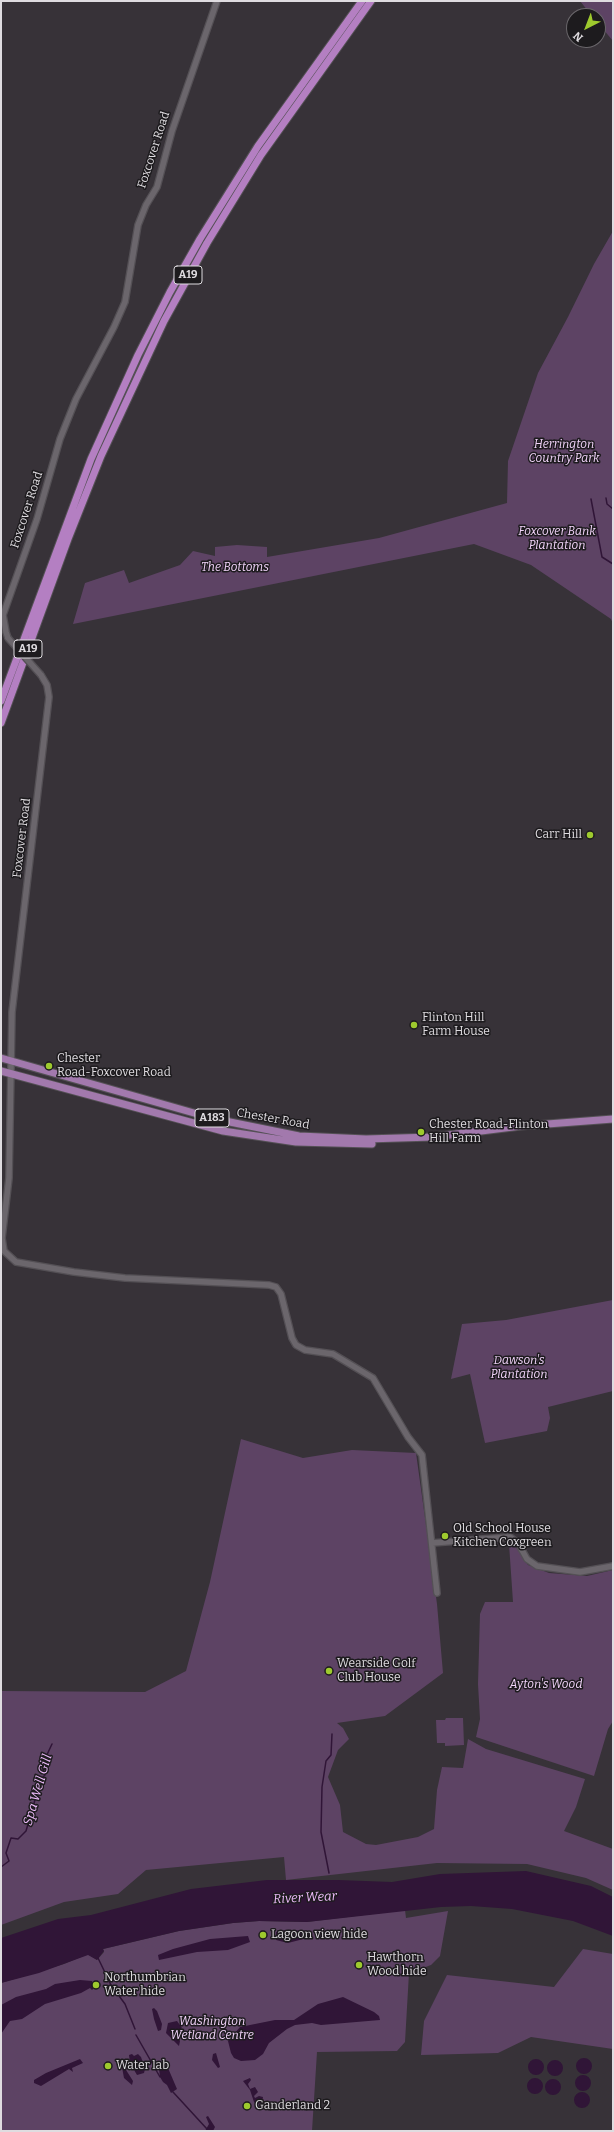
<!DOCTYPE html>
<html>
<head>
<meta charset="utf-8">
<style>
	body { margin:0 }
	#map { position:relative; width:614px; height:2132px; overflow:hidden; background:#373238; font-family:Bitter,serif }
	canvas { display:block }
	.frame { position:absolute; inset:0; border:2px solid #dfdce0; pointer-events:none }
	.north { position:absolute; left:566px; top:8px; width:40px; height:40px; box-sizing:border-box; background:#1d1b1e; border:1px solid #6b686c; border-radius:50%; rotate:222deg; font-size:11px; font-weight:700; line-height:16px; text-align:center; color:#dfdce0 }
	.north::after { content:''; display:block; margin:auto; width:14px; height:18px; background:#9eca2e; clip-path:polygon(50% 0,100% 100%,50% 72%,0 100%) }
</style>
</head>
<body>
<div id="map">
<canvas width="614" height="2132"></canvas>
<div class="frame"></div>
<div class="north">N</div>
</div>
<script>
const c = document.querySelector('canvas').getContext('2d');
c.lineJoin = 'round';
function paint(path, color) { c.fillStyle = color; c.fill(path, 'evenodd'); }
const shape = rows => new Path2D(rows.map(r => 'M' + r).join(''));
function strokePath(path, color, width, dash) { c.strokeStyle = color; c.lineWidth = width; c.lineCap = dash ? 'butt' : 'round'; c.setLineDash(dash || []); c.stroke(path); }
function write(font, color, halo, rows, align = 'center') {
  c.font = font + ' Bitter,serif'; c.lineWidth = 3; c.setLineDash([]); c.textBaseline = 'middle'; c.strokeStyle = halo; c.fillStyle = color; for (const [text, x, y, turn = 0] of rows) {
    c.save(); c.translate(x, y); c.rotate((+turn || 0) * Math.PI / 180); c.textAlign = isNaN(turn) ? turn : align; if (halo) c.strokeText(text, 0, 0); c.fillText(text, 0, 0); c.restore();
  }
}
paint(shape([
	[580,1,613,1,613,41,598,23,598,16,592,16],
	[613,231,613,624,611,619,531,565,474,544,73,624,85,583,124,570,129,583,180,565,193,551,215,556,215,547,237,545,267,547,267,557,379,538,507,503,508,461,538,373,568,317,594,264],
	[613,1300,613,1391,548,1407,550,1418,547,1431,485,1443,470,1374,451,1379,462,1324,506,1320],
	[241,1439,303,1458,352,1450,416,1453,437,1604,443,1673,385,1716,337,1723,343,1728,349,1739,338,1750,328,1777,340,1805,343,1832,366,1844,376,1845,418,1837,434,1829,437,1790,442,1767,463,1768,468,1739,486,1749,585,1779,576,1807,564,1831,613,1849,613,1890,586,1878,527,1864,437,1863,286,1880,284,1857,146,1870,118,1894,64,1902,1,1925,1,1691,145,1692,186,1671,210,1582],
	[509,1544,518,1549,528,1565,549,1573,587,1576,613,1570,613,1721,608,1729,594,1776,476,1737,480,1719,478,1684,480,1614,485,1602,513,1602],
	[446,1718,463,1718,464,1745,445,1746,445,1743,437,1743,436,1720,445,1720],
	[405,1910,406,1918,448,1911,440,1956,431,1965,409,1973,405,2042,397,2051,317,2052,312,2131,1,2131,1,1983,64,1964,88,1954,97,1960,104,1952,103,1949,179,1931,233,1923,259,1921,307,1922],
	[583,1949,613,1954,613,2049,531,2037,498,2053,421,2055,424,2021,447,1975,554,1987]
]), '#5d4364');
paint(shape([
	[526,1871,591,1886,613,1897,613,1936,573,1921,512,1909,471,1906,441,1907,307,1922,259,1921,233,1923,179,1931,103,1949,104,1951,97,1960,88,1955,39,1973,1,1983,1,1938,58,1919,91,1915,191,1889,267,1880,338,1880,392,1882,440,1874],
	[286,1930,309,1931,311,1937,288,1943,276,1940,276,1932],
	[248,1936,250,1942,228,1950,197,1952,159,1960,158,1955,173,1949,210,1939],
	[80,1980,92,1981,94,1988,92,1990,90,1988,81,1993,45,2004,22,2019,10,2021,1,2034,1,2005,16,1997,46,1989,55,1984],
	[343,1997,374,2012,379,2016,380,2020,321,2025,312,2023,295,2025,287,2029,269,2043,263,2054,255,2060,241,2061,234,2058,231,2053,228,2041,240,2027,275,2020,294,2020,318,2004],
	[154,2008,157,2011,162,2024,161,2030,158,2031,154,2019,152,2009],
	[177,2021,182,2028,176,2034,180,2041,179,2046,166,2033,168,2023],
	[216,2053,220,2067,218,2068,212,2060,213,2054],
	[132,2054,134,2056,138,2054,141,2057,145,2069,144,2073,137,2075,130,2063,129,2055],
	'576 2066a8 8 0 1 1 16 0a8 8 0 1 1-16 0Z',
	[80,2059,83,2063,72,2068,73,2072,69,2069,41,2086,34,2083,34,2080,46,2073],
	'528 2067a8 8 0 1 1 16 0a8 8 0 1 1-16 0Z',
	'547 2068a8 8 0 1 1 16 0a8 8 0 1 1-16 0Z',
	[121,2062,133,2081,132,2085,124,2078],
	[165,2066,168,2068,177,2089,171,2093,167,2085,163,2082,160,2077,159,2069],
	'575 2083a8 8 0 1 1 16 0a8 8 0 1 1-16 0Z',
	[250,2078,251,2080,248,2084,250,2089,255,2087,258,2092,254,2096,255,2098,259,2096,263,2097,262,2103,257,2104,254,2102,250,2090,243,2081],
	'527 2086a8 8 0 1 1 16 0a8 8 0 1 1-16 0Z',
	'545 2087a8 8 0 1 1 16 0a8 8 0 1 1-16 0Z',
	'574 2100a8 8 0 1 1 16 0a8 8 0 1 1-16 0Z',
	[208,2116,215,2127,213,2131,205,2131,209,2124,206,2117]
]), '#301537');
strokePath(shape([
	[606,498,607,504,613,509],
	[591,499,602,557,613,564],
	[1,1867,9,1861,6,1853,11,1838,18,1839,26,1831,41,1779,45,1775,43,1769,46,1765,45,1759,52,1744],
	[329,1873,321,1832,322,1787,326,1761,331,1755,332,1734],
	[98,1958,111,1985,125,2004,135,2029],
	[136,2035,160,2077],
	[173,2092,207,2129]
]), '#301537', 1.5);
const tertiary = shape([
	[8,638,6,632,3,615,37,519,60,439,76,399,114,327,125,302,138,225,146,205,157,187,172,131,217,1],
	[41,675,47,685,49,697,12,1012,9,1178,2,1238,4,1251,16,1262,74,1272,125,1278,269,1285,276,1287,281,1294,292,1338,296,1345,305,1350,333,1354,373,1378,408,1437,422,1455,437,1593],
	[432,1543,510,1537,518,1543,527,1559,537,1566,580,1572,613,1566]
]);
const primary = shape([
	[1,1058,215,1119,299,1136,366,1139,433,1137,521,1126,613,1119],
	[1,1071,223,1131,296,1142,372,1144]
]);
const trunk = shape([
	[1,701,91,459,138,355,170,292,200,239,258,146,362,1],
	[1,723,68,539,101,456,164,321,207,243,261,155,371,1]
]);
strokePath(tertiary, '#545055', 8);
strokePath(primary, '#545055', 9);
strokePath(trunk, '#545055', 9);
strokePath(tertiary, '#6b666c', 5.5);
strokePath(primary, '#a279ad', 7);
strokePath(trunk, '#b47fc2', 7);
const tertiaryBridge = shape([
	[8,638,41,675]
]);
strokePath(tertiaryBridge, '#545055', 8, []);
strokePath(tertiaryBridge, '#6b666c', 5.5);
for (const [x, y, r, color] of [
	[590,835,4,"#9eca2e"],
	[414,1025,4,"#9eca2e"],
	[49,1066,4,"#9eca2e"],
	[421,1132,4,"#9eca2e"],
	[445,1536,4,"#9eca2e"],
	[329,1671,4,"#9eca2e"],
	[263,1935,4,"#9eca2e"],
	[359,1965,4,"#9eca2e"],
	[96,1985,4,"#9eca2e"],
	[108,2066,4,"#9eca2e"],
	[247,2106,4,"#9eca2e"]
]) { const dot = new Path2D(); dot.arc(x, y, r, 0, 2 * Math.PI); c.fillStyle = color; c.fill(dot); strokePath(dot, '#1d1b1e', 1.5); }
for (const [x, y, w] of [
	[188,275,28],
	[28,649,28],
	[212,1118,34]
]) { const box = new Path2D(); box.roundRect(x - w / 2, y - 9, w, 18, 3); c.fillStyle = '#1d1b1e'; c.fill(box); strokePath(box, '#dfdce0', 1); }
write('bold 11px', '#dfdce0', null, [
	["A19",188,275],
	["A19",28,649],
	["A183",212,1118]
]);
write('12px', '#dfdce0', '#1d1b1e', [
	["Foxcover Road",154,150,-72],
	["Foxcover Road",27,510,-72],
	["Foxcover Road",22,838,-83],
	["Chester Road",273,1119,10]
]);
write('italic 12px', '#f1d3f9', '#1d1b1e', [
	["Herrington",564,445],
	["Country Park",564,459],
	["Foxcover Bank",557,532],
	["Plantation",557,546],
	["The Bottoms",235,568],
	["Dawson's",519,1361],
	["Plantation",519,1375],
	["Ayton's Wood",546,1685],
	["Washington",212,2022],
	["Wetland Centre",212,2036]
]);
write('12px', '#dfdce0', '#1d1b1e', [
	["Carr Hill",582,835,"right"],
	["Flinton Hill",422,1018],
	["Farm House",422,1032],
	["Chester",57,1059],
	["Road-Foxcover Road",57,1073],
	["Chester Road-Flinton",429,1125],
	["Hill Farm",429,1139],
	["Old School House",453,1529],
	["Kitchen Coxgreen",453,1543],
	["Wearside Golf",337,1664],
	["Club House",337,1678],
	["Lagoon view hide",271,1935],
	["Hawthorn",367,1958],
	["Wood hide",367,1972],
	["Northumbrian",104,1978],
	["Water hide",104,1992],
	["Water lab",116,2066],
	["Ganderland 2",255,2106]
], 'left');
write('italic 13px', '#ecbaf9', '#1d1b1e', [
	["Spa Well Gill",38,1790,-74],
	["River Wear",305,1898,-3]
]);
</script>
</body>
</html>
